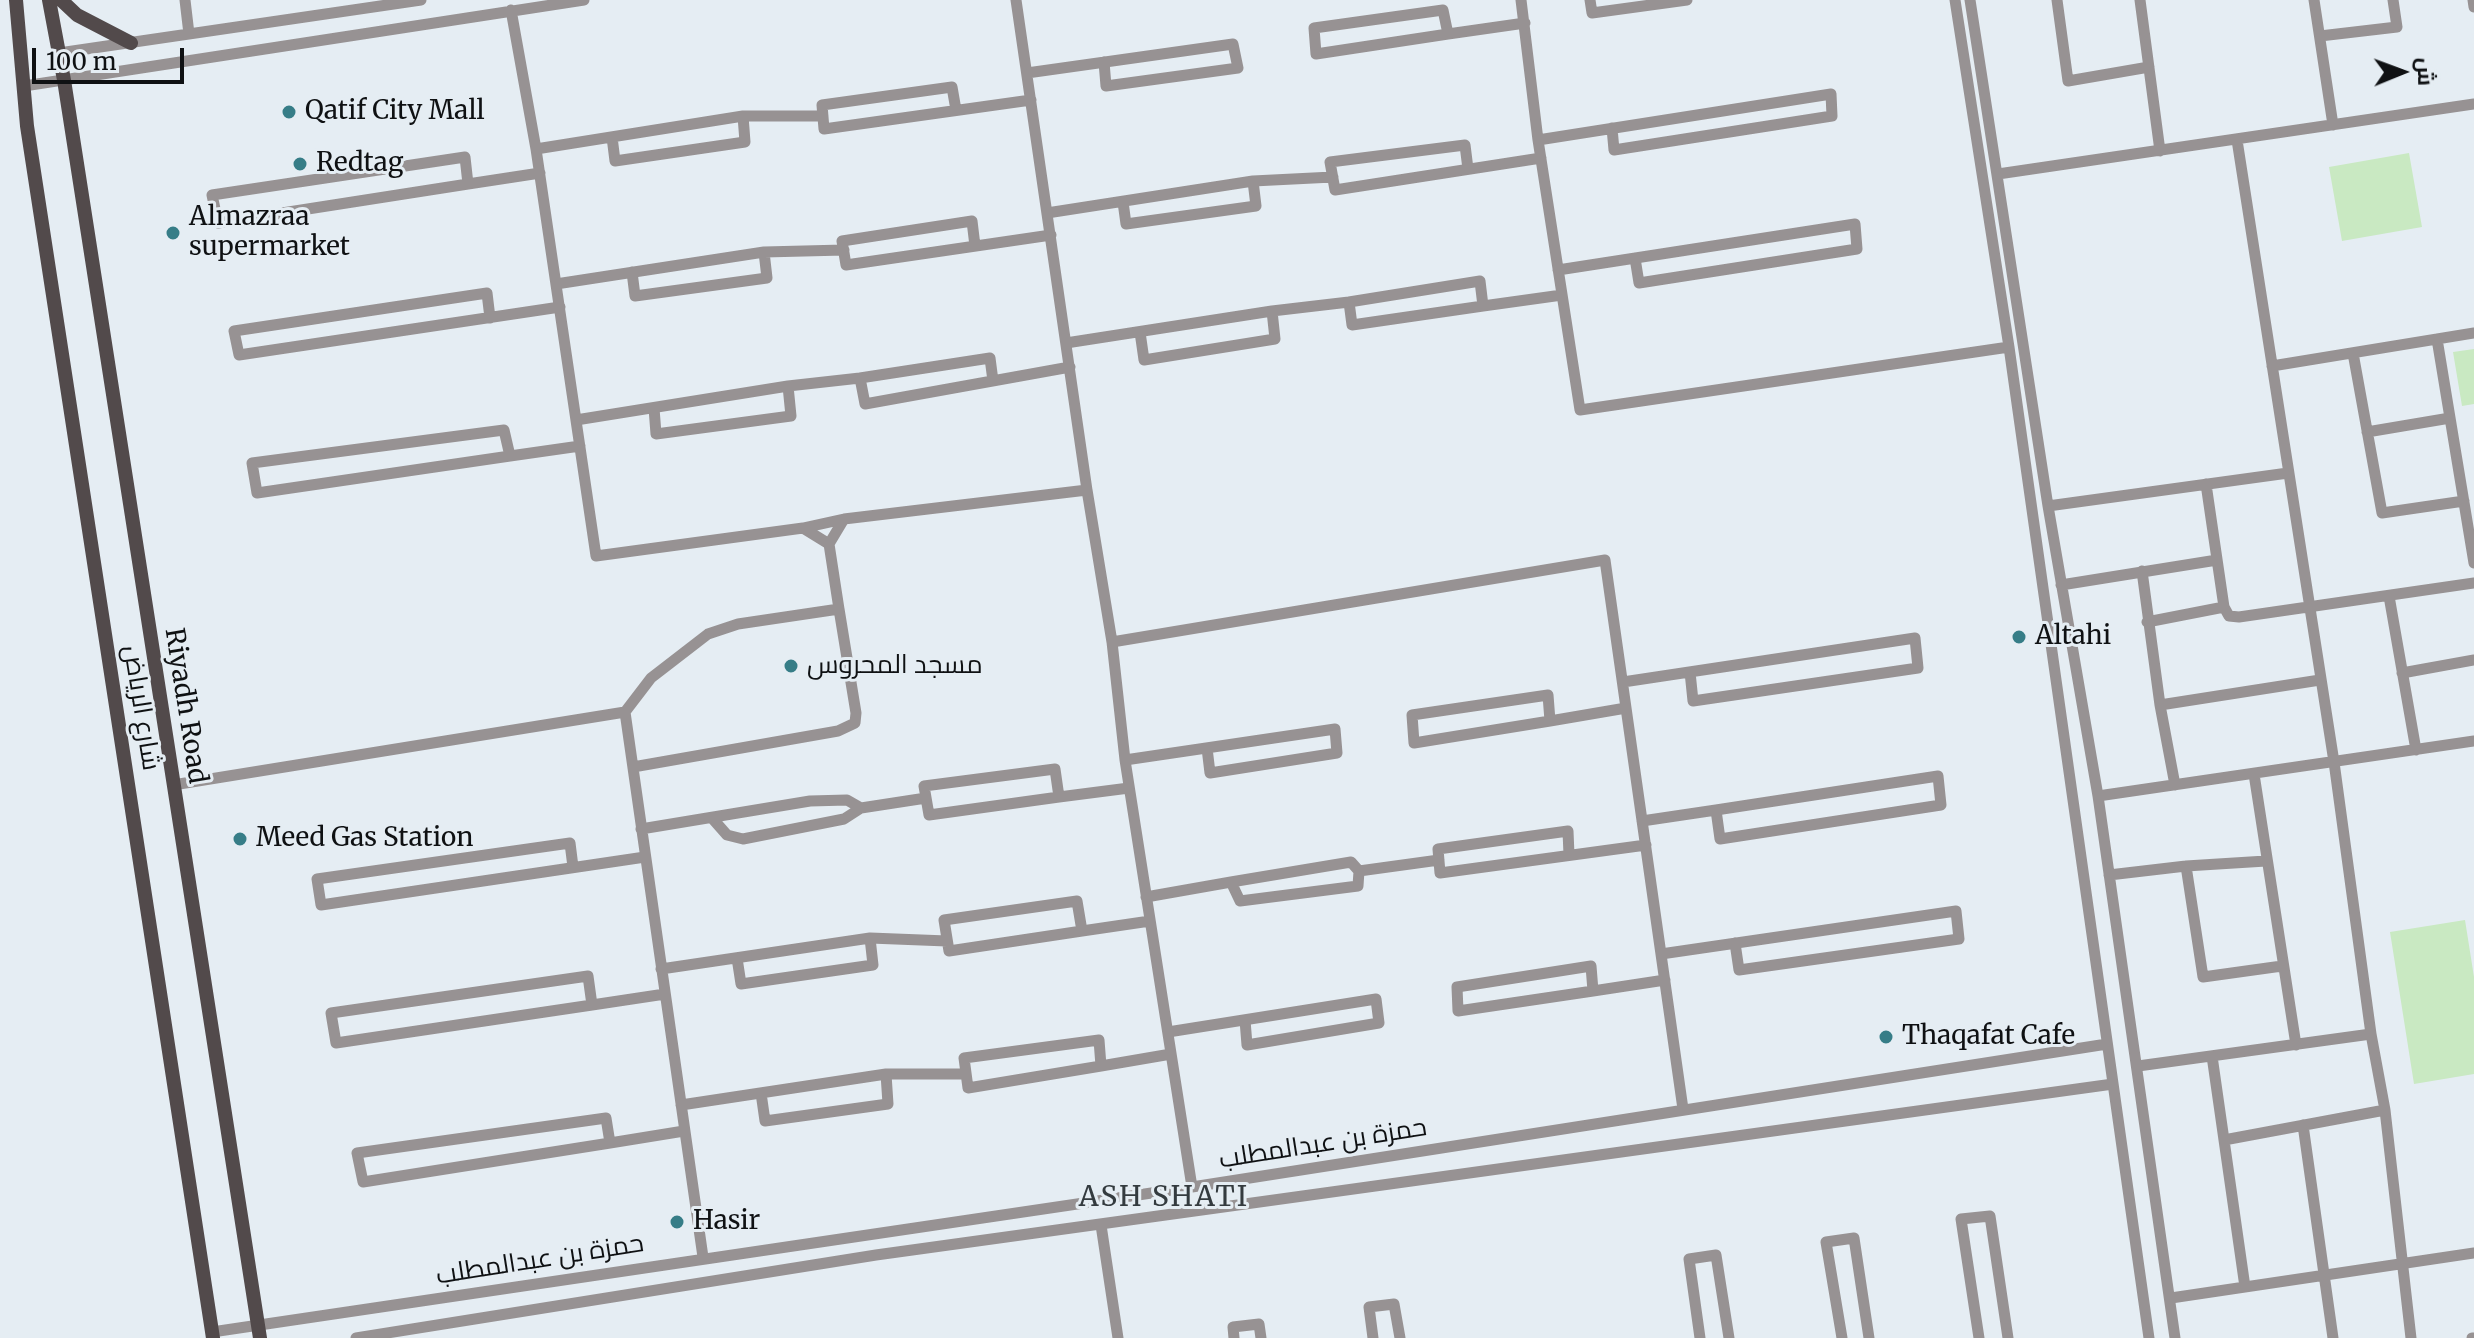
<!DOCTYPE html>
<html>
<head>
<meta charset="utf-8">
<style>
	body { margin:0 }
	#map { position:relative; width:2474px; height:1338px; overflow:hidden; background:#e5edf3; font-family:Merriweather,Cairo,serif }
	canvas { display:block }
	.north { position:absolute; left:2362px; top:32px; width:80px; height:80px; -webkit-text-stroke:6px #e5edf3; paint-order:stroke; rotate:89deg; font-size:22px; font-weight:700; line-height:32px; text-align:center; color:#0f1113 }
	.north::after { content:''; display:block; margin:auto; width:28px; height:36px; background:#0f1113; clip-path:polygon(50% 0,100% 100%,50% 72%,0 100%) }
	.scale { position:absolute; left:32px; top:48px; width:152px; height:36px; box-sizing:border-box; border:4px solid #0f1113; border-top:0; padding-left:10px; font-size:24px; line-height:28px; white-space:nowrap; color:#0f1113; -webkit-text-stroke:6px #e5edf3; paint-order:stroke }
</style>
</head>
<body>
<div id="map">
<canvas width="2474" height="1338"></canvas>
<div class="north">ش</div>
<div class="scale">100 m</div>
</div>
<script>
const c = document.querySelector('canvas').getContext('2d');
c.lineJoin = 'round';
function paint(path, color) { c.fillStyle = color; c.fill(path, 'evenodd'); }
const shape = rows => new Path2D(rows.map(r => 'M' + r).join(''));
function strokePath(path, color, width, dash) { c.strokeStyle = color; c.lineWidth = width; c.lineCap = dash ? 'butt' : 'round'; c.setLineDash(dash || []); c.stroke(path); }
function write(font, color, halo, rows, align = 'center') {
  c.font = font + ' Merriweather,Cairo,serif'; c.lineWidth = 6; c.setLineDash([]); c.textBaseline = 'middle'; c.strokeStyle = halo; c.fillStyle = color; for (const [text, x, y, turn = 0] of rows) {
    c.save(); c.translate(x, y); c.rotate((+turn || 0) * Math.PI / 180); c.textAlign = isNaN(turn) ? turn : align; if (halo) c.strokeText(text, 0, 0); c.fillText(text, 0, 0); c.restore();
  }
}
paint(shape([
	[2409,153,2422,227,2342,241,2329,167],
	[2474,349,2474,404,2462,406,2453,352],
	[2465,920,2474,977,2474,1074,2414,1084,2390,932]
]), '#c9e9c2');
strokePath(shape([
	[185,0,189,34],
	[1521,0,1538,140,1580,410,2009,347],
	[1590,0,1592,13,1687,0],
	[1955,0,2009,347,2149,1338],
	[1970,0,2048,506,2098,796,2175,1338],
	[2057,0,2068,81,2149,67],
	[2140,0,2160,151],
	[2314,0,2333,125],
	[2473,0,2474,7],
	[511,10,536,149,596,556,803,528,844,519,1087,490,1016,0],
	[1448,34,1443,10,1314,28,1316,54,1448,34,1525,23],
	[2320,36,2397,27,2393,0],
	[59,53,421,0],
	[1027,73,1233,44,1238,68,1106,86,1104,62],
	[24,86,584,0],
	[956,110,952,87,822,105,824,129,1031,100],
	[743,116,823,116],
	[1538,140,1831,94,1832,116,1614,150,1612,128],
	[2237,140,2334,762,2371,1034,2385,1110,2411,1338],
	[536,149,743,116,745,142,615,161,612,137],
	[1468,169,1465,145,1330,162,1335,190,1541,158],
	[1998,174,2474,104],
	[1253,181,1333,177],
	[468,184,465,157,212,195,218,223,468,184,540,173],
	[1047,213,1253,181,1256,206,1126,224,1123,202],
	[975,246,972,221,842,241,846,265,1051,235],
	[764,252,844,250],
	[1558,270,1855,224,1857,249,1639,283,1635,258],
	[556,284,764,252,767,278,635,296,632,272],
	[1483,306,1480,281,1349,302,1352,325,1483,306,1562,295],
	[1272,311,1349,302],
	[490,318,487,293,234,331,239,355,560,307],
	[2437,339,2474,563],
	[1066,343,1272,311,1275,339,1144,360,1140,332],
	[2353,353,2382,513,2464,501],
	[2272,366,2474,333],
	[993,381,990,358,860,378,865,404,1070,367],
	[788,386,860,378],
	[576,420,788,386,791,416,656,434,654,408],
	[2367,432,2450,418],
	[510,456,504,430,252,463,257,493,510,456,580,446],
	[2206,484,2224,607,2229,616,2239,617,2474,583],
	[1087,490,1112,642],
	[2048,506,2288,473],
	[829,544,844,519],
	[2142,571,2160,705,2175,785],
	[2061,585,2217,560],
	[2389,596,2416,750],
	[2147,622,2224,607],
	[2402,673,2474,660],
	[1623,682,1915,638,1918,668,1693,701,1690,672],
	[2160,705,2320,680],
	[625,712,651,678,708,634,738,624,839,609,829,544,803,528],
	[1550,721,1548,695,1412,715,1414,743,1550,721,1626,708],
	[1125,760,1335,729,1337,753,1210,773,1207,748],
	[633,767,838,731,855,723,856,713,839,609],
	[2254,774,2296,1045],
	[173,785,625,712,703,1257],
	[2098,796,2474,741],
	[1059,797,1055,769,924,786,929,815,1059,797,1129,788],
	[712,818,727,835,743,839,844,819,861,808],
	[1642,821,1716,810,1938,776,1941,805,1720,839,1716,810],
	[641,829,810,801,847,800,861,808,926,798],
	[1569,855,1568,831,1438,849,1440,873,1646,845],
	[2186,866,2203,977,2282,966],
	[573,867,570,843,317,879,321,905,645,857],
	[1359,871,1439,860],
	[2109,875,2186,866,2266,861],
	[1146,897,1231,882,1351,862,1359,871,1358,886,1240,901,1231,882],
	[1082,931,1077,901,944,920,949,951,1082,931,1150,921],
	[870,938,947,941],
	[1661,954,1956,911,1959,939,1739,970,1735,943],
	[661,969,870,938,873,965,741,984,737,958],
	[1593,991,1591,966,1457,987,1458,1011,1593,991,1665,980],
	[592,1005,588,976,331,1013,336,1043,592,1005,665,994],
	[1168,1032,1376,999,1379,1023,1247,1045,1245,1020],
	[2212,1056,2245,1287],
	[1101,1066,1099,1040,964,1058,968,1088,1101,1066,1171,1054],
	[2138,1066,2371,1034],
	[886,1074,966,1074],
	[681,1105,886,1074,888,1104,765,1121,761,1093],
	[2303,1125,2333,1338],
	[2224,1140,2385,1110],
	[610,1143,606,1118,357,1153,363,1182,610,1143,684,1131],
	[1192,1187,1125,760,1112,642,1605,560,1683,1109],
	[1101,1225,1118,1338],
	[2171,1298,2474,1253],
	[212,1332,1192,1187,2107,1044],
	[356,1338,876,1255,2113,1084],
	[1234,1338,1233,1327,1259,1324,1261,1338],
	[1373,1338,1369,1307,1394,1304,1400,1338],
	[1700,1338,1689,1259,1716,1255,1729,1338],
	[1842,1338,1826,1242,1854,1238,1869,1338],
	[1979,1338,1961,1219,1990,1216,2008,1338],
	[2472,1338,2474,1338]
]), '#979293', 11);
strokePath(shape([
	[16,0,27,126,213,1338],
	[49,0,64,80,260,1338],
	[61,0,77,15,131,43]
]), '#524a4b', 14);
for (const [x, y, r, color] of [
	[289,112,8,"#367d87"],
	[300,164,8,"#367d87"],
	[173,233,8,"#367d87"],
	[2019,637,8,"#367d87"],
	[791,666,8,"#367d87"],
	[240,839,8,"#367d87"],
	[1886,1037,8,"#367d87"],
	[677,1222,8,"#367d87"]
]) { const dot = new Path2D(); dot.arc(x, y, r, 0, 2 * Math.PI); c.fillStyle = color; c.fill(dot); strokePath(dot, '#e5edf3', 3); }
write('26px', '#0f1113', '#e5edf3', [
	["Qatif City Mall",305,112],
	["Redtag",316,164],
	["Almazraa",189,218],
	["supermarket",189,248],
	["Altahi",2035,637],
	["مسجد المحروس",807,666],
	["Meed Gas Station",256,839],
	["Thaqafat Cafe",1902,1037],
	["Hasir",693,1222]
], 'left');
write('26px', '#0f1113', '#e5edf3', [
	["Riyadh Road",185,706,81],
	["شارع الرياض",141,708,81],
	["حمزة بن عبدالمطلب",1323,1144,-9],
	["حمزة بن عبدالمطلب",540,1260,-9]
]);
c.letterSpacing = '2px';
write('28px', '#343b3f', '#e5edf3', [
	["ASH SHATI",1164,1198]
]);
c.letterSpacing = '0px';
</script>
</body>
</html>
